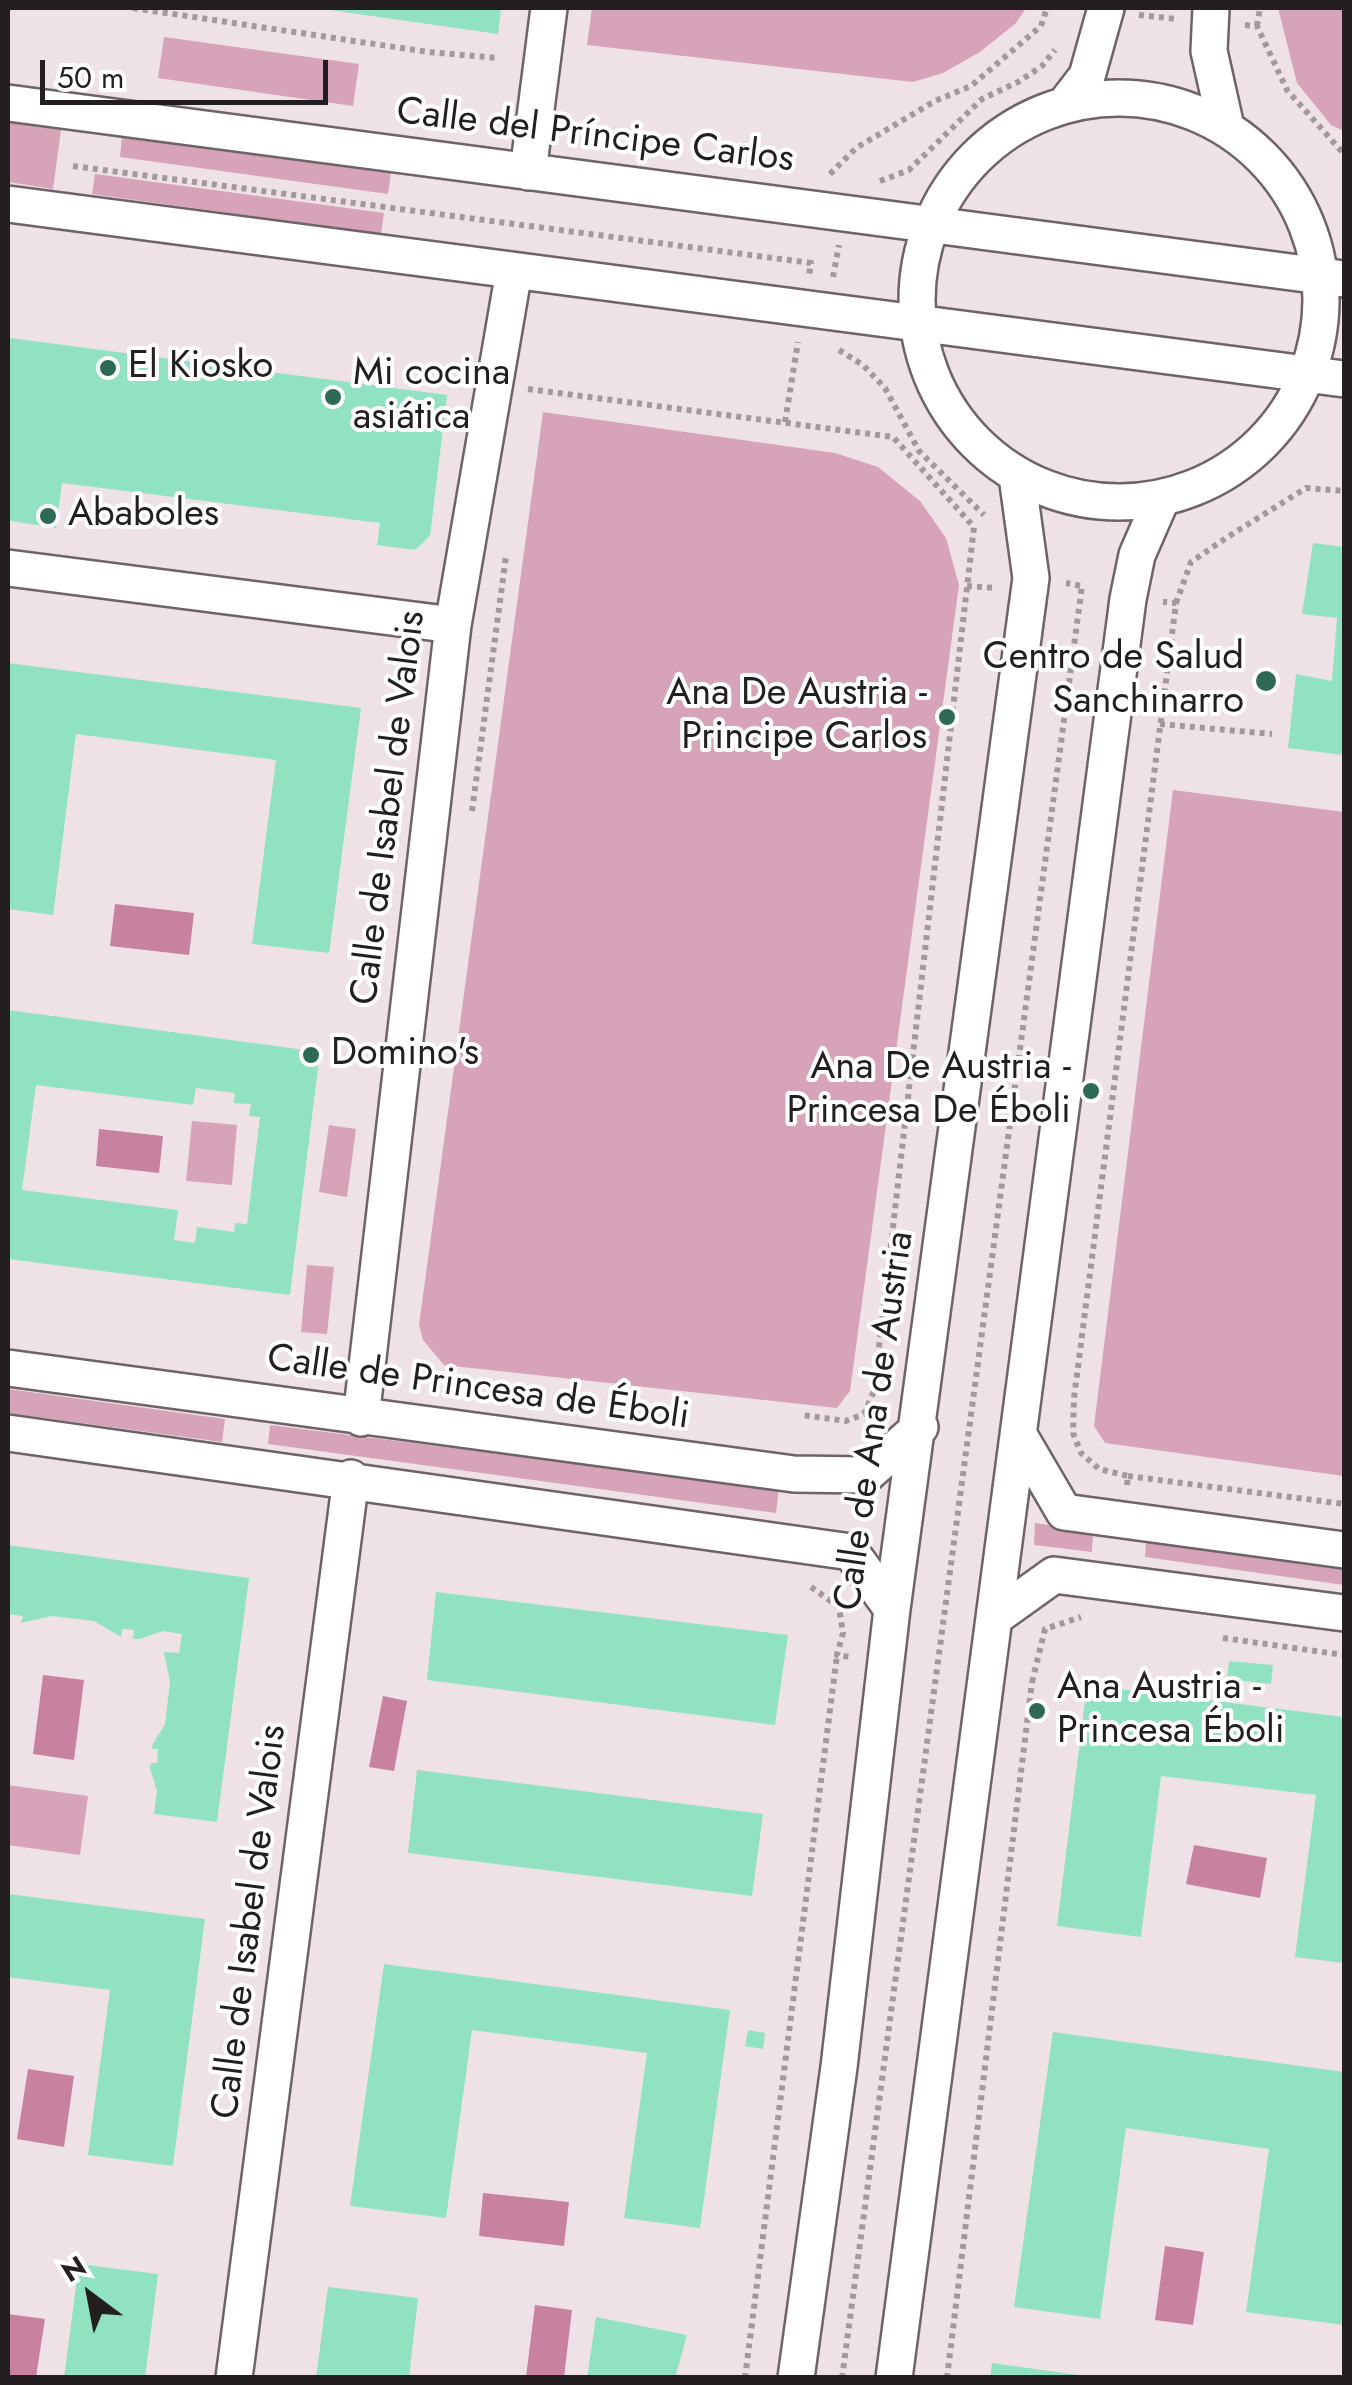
<!DOCTYPE html>
<html>
<head>
<meta charset="utf-8">
<style>
	body { margin:0 }
	#map { position:relative; width:1352px; height:2385px; overflow:hidden; background:#efe2e7; font-family:Jost,sans-serif }
	canvas { display:block }
	.frame { position:absolute; inset:0; border:10px solid #231e20; pointer-events:none }
	.north { position:absolute; left:40px; top:2245px; width:100px; height:100px; -webkit-text-stroke:8px #fff; paint-order:stroke; rotate:328deg; font-size:28px; font-weight:700; line-height:40px; text-align:center; color:#231e20 }
	.north::after { content:''; display:block; margin:auto; width:35px; height:45px; background:#231e20; clip-path:polygon(50% 0,100% 100%,50% 72%,0 100%) }
	.scale { position:absolute; left:40px; top:60px; width:288px; height:45px; box-sizing:border-box; border:5px solid #231e20; border-top:0; padding-left:12px; font-size:30px; line-height:35px; white-space:nowrap; color:#231e20; -webkit-text-stroke:8px #fff; paint-order:stroke }
</style>
</head>
<body>
<div id="map">
<canvas width="1352" height="2385"></canvas>
<div class="frame"></div>
<div class="north">N</div>
<div class="scale">50 m</div>
</div>
<script>
const c = document.querySelector('canvas').getContext('2d');
c.lineJoin = 'round';
function paint(path, color) { c.fillStyle = color; c.fill(path, 'evenodd'); }
const shape = rows => new Path2D(rows.map(r => 'M' + r).join(''));
function strokePath(path, color, width, dash) { c.strokeStyle = color; c.lineWidth = width; c.lineCap = dash ? 'butt' : 'round'; c.setLineDash(dash || []); c.stroke(path); }
function write(font, color, halo, rows, align = 'center') {
  c.font = font + ' Jost,sans-serif'; c.lineWidth = 8; c.setLineDash([]); c.textBaseline = 'middle'; c.strokeStyle = halo; c.fillStyle = color; for (const [text, x, y, turn = 0] of rows) {
    c.save(); c.translate(x, y); c.rotate((+turn || 0) * Math.PI / 180); c.textAlign = isNaN(turn) ? turn : align; if (halo) c.strokeText(text, 0, 0); c.fillText(text, 0, 0); c.restore();
  }
}
paint(shape([
	[592,8,1026,8,1016,23,980,52,943,73,913,82,587,45],
	[1278,8,1344,8,1344,131,1331,125,1297,83],
	[164,37,359,64,353,106,158,78],
	[8,122,61,130,53,189,8,182],
	[122,136,391,173,388,194,120,157],
	[95,174,384,213,381,234,92,194],
	[543,412,835,453,878,467,920,501,946,538,959,585,850,1391,837,1408,444,1365,423,1340,419,1325],
	[1173,790,1344,812,1344,1476,1105,1443,1094,1426],
	[192,1121,237,1125,232,1185,186,1181],
	[329,1125,356,1129,347,1197,319,1192],
	[307,1265,334,1267,327,1334,301,1332],
	[8,1389,225,1419,222,1442,8,1413],
	[270,1425,779,1489,776,1513,268,1444],
	[1035,1523,1093,1531,1092,1552,1034,1545],
	[1146,1540,1344,1566,1344,1585,1145,1557],
	[8,1785,88,1796,80,1855,8,1845]
]), '#d6a3b8');
paint(shape([
	[115,904,194,913,189,955,110,946],
	[99,1129,163,1136,159,1173,96,1166],
	[43,1675,84,1680,74,1760,33,1754],
	[383,1696,407,1701,394,1771,369,1767],
	[1194,1845,1267,1858,1260,1898,1186,1884],
	[28,2069,74,2076,64,2147,17,2139],
	[483,2193,569,2202,564,2246,479,2236],
	[1165,2246,1204,2252,1193,2325,1155,2320],
	[535,2305,572,2310,564,2377,526,2377],
	[8,2314,45,2319,36,2377,8,2377]
]), '#c882a0');
paint(shape([
	[316,8,501,8,498,34],
	[10,338,447,395,430,536,415,550,377,545,380,523,62,483,56,528,11,521,8,518],
	[1313,543,1344,547,1344,755,1288,748,1296,674,1332,681,1337,618,1302,614],
	[8,663,361,708,329,953,252,944,276,760,76,734,53,915,8,909],
	[8,1010,320,1052,290,1295,8,1259],
	[36,1085,193,1105,196,1088,235,1093,234,1103,251,1104,249,1116,260,1117,247,1224,235,1223,234,1232,197,1227,195,1243,174,1240,178,1210,22,1190],
	[8,1545,249,1578,217,1822,154,1814,157,1791,150,1768,151,1763,157,1763,158,1749,152,1749,153,1744,165,1724,170,1682,164,1652,179,1653,182,1634,163,1631,139,1639,133,1639,134,1630,122,1629,121,1637,94,1621,52,1616,21,1623,23,1616,8,1614],
	[436,1592,788,1635,775,1725,427,1680],
	[1229,1661,1273,1665,1271,1684,1227,1679],
	[1087,1685,1344,1717,1344,1963,1295,1957,1316,1795,1161,1776,1141,1937,1057,1926],
	[417,1770,763,1814,752,1896,408,1853],
	[8,1894,205,1919,173,2166,88,2155,110,1990,8,1977],
	[384,1964,730,2010,700,2228,624,2218,647,2053,472,2030,446,2218,350,2206],
	[748,2030,765,2033,763,2049,745,2046],
	[1053,2032,1344,2072,1344,2325,1246,2312,1269,2149,1126,2128,1100,2319,1014,2307],
	[79,2264,158,2274,145,2378,64,2378],
	[328,2287,418,2298,409,2378,316,2378],
	[596,2317,687,2335,675,2378,587,2378],
	[992,2363,1078,2375,1078,2378,990,2378]
]), '#90e2c0');
const minor = shape([
	[1211,8,1209,51,1226,127],
	'917 300a202 202 0 1 1 404 0a202 202 0 1 1-404 0Z',
	[1067,102,1087,76,1106,8],
	[8,103,1344,279],
	[528,172,549,8],
	[8,204,1344,379],
	[8,568,453,625],
	[8,1368,794,1474,866,1475,920,1427],
	[361,1418,453,625,514,271],
	[8,1433,851,1552,892,1609],
	[1019,1435,1064,1512,1344,1550],
	[994,1618,1054,1575,1344,1613],
	[234,2378,351,1478],
	[796,2378,839,2067,892,1609,1031,578,1017,476],
	[894,2378,1128,599,1137,555,1161,500]
]);
strokePath(minor, '#6e6367', 40);
strokePath(shape([
	[133,8,428,52,498,58],
	[1139,15,1177,19],
	[1245,25,1257,26,1287,90,1344,154],
	[1257,26,1260,8],
	[73,166,811,263,809,276],
	[830,174,856,148,935,101,971,86,1041,26,1047,8],
	[880,181,909,170,982,99,1018,82,1042,66,1055,50],
	[833,277,839,245],
	[839,350,863,365,885,388,919,451,984,515],
	[528,389,893,437,974,527,874,1391,864,1414,846,1421,802,1415],
	[785,422,798,342],
	[967,586,996,588],
	[1176,603,1191,562,1226,538,1306,488,1344,491],
	[1160,724,1272,734],
	[472,811,506,556],
	[1128,1476,1344,1504],
	[1127,1485,1128,1476,1099,1469,1081,1453,1073,1433,1074,1398,1176,603,1163,602],
	[811,1587,839,1607,843,1633,837,1655,851,1657],
	[1223,1638,1344,1655],
	[1032,1682,1045,1629,1081,1617],
	[745,2378,837,1655],
	[842,2378,1082,586,1066,583],
	[947,2378,1032,1682]
]), '#a3999c', 6, [5, 5]);
strokePath(minor, '#fff', 35);
for (const [x, y, r, color] of [
	[108,368,10,"#2e6953"],
	[333,397,10,"#2e6953"],
	[48,516,10,"#2e6953"],
	[1266,681,12,"#2e6953"],
	[947,717,10,"#2e6953"],
	[311,1055,10,"#2e6953"],
	[1091,1091,10,"#2e6953"],
	[1037,1711,10,"#2e6953"]
]) { const dot = new Path2D(); dot.arc(x, y, r, 0, 2 * Math.PI); c.fillStyle = color; c.fill(dot); strokePath(dot, '#fff', 4); }
write('38px', '#231e20', '#fff', [
	["Calle del Príncipe Carlos",595,137,7],
	["Calle de Isabel de Valois",390,808,-83],
	["Calle de Princesa de Éboli",478,1389,8],
	["Calle de Ana de Austria",876,1421,-82],
	["Calle de Isabel de Valois",251,1922,-83]
]);
write('38px', '#231e20', '#fff', [
	["El Kiosko",128,368],
	["Mi cocina",353,375],
	["asiática",353,419],
	["Ababoles",68,516],
	["Centro de Salud",1244,659,"right"],
	["Sanchinarro",1244,703,"right"],
	["Ana De Austria -",927,695,"right"],
	["Principe Carlos",927,739,"right"],
	["Domino's",331,1055],
	["Ana De Austria -",1071,1069,"right"],
	["Princesa De Éboli",1071,1113,"right"],
	["Ana Austria -",1057,1689],
	["Princesa Éboli",1057,1733]
], 'left');
</script>
</body>
</html>
